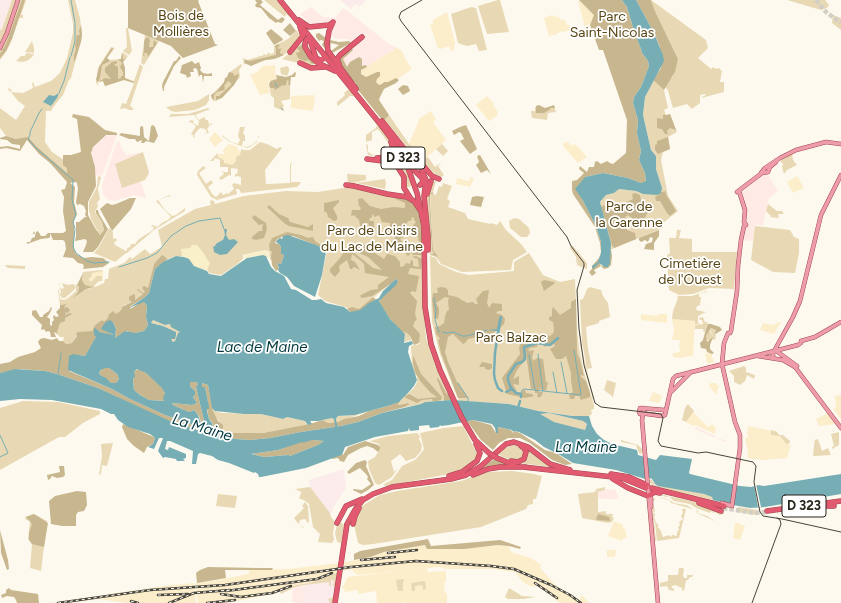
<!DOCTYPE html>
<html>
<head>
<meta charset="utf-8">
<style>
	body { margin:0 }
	canvas { display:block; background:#fdf9ee }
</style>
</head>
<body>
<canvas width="841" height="603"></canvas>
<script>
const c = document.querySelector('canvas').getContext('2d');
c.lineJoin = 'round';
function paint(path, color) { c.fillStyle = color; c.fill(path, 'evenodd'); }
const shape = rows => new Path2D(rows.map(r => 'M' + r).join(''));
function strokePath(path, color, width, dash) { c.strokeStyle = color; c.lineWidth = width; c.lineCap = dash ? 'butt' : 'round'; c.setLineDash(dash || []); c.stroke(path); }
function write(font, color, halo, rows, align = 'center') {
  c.font = font + ' Figtree,sans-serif'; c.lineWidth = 3.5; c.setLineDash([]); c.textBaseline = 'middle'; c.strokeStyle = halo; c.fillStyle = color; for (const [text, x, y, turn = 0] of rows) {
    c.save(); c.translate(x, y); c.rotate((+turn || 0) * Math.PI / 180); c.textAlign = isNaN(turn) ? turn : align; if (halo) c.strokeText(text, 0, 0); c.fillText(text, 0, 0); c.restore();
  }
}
paint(shape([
	[311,7,323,17,335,18,343,8,345,9,389,44,397,48,353,75,346,67,342,60,346,55,355,46,348,39,339,39,329,36,333,24,310,25,300,14],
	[109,135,117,135,102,176,95,175,90,152,92,146,105,136],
	[117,141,120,142,120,145,122,146,121,149,124,150,123,152,126,153,126,155,141,153,148,171,149,176,141,182,146,198,134,195,115,201,107,199,103,194,102,185],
	[764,174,768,175,778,191,769,198,763,225,755,225,753,241,742,240,745,227,747,226,747,215,742,192],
	[696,427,713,435,715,436,715,438,725,440,725,442,695,429],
	[607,489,612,490,615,489,618,496,618,499,602,499,597,497,598,492],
	[301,585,302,586,302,594,304,594,303,603,292,602,293,588]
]), '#ffeae6');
paint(shape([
	[0,0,12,0,2,29,0,30],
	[340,0,366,0,360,6,355,4,351,9],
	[344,469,346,488,333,508,332,512,329,514,310,487,309,480],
	[336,576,334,599,332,603,303,603,304,594,302,594,302,586]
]), '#fbebea');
paint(shape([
	[578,0,596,16,598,21,589,24,590,27,585,28],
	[447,12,455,42,454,51,450,50,450,47,447,47,440,49,438,48,430,25,433,24,433,20],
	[552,15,556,17,557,16,562,20,563,19,566,21,566,24,572,27,570,30,563,32,561,31,557,34,549,36,544,18],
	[397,48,402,51,406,60,412,69,396,80,379,87,353,75],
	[275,65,276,79,270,80,268,83,270,93,260,95,250,75,257,72,263,66],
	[314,95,315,97,313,111,291,108,291,96],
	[487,96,494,104,493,105,498,112,497,113,498,115,489,121,476,105],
	[431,111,436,120,433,122,446,140,425,159,409,144,420,118],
	[215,132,223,140,215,147,209,139],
	[568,142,572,146,574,144,577,146,587,157,578,163,563,146,563,143],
	[229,144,238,147,238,150,240,151,240,156,232,165,225,164,224,160,218,157,219,154,225,154,223,151,224,149],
	[797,176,804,188,793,193,787,182],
	[470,177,474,178,470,187,456,184,457,178,469,181],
	[103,270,103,280,90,288,83,272],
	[641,314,658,316,658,314,667,314,667,323,641,320],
	[672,319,695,321,693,356,683,357,683,358,673,357,673,353,680,352,679,345,681,340,672,340,674,330],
	[778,322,781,322,774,334,760,330,763,323,774,325],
	[705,353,712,354,712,358,713,358,714,362,707,364],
	[710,383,715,383,719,386,716,395,709,386],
	[653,392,662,396,659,403,649,401],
	[841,395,841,419,833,409,836,408,835,396],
	[693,412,708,427,712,424,716,428,715,434,695,425,693,426,686,422],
	[828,413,835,424,819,426,816,419],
	[748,426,777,432,786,444,791,445,787,458,763,460,747,458,748,452,745,439,748,437,748,435,747,435],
	[614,521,623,525,623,529,625,529,627,538,623,538,622,541,608,536],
	[735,522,745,526,740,540,733,538],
	[426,545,427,549,463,549,498,545,509,546,511,552,531,558,541,565,540,567,541,569,555,585,579,599,582,595,589,603,560,603,537,585,535,587,533,586,532,587,523,582,515,572,492,569,446,569,439,567,402,571,427,568,428,572,446,571,446,582,444,583,445,593,447,593,447,603,406,603,406,602,399,603,377,603,376,591,358,594,358,590,344,592,345,589,342,588,348,577,402,571,357,575,351,569,344,571,344,562,363,559,384,552],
	[607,550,616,550,615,557,607,557],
	[339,563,338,573,310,583,296,585,273,594,226,603,198,603,195,583,213,581,248,574,250,570,288,569],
	[194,583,196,603,128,603,98,599,97,596,163,586],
	[96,596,97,599,71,603,51,603]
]), '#fceecb');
paint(shape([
	[12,0,17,0,0,47,0,30,2,29],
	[18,0,26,0,21,15,23,15,23,18,19,18,10,44,6,52,0,60,0,49],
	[68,0,75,0,80,18,82,35,71,78,69,80,63,95,54,106,51,111,46,111,45,142,52,152,64,160,67,168,67,173,36,146,30,139,16,139,6,136,0,128,0,108,16,120,25,106,18,101,11,92,8,90,9,87,10,90,12,89,11,92,23,93,33,88,32,83,33,82,35,87,51,81,60,73,67,58,73,33,73,23],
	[264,0,278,0,293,18,302,33,292,18,286,14,285,17],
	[498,0,500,0,509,32,487,34,478,6],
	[651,0,706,40,708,48,698,58,711,69,713,67,716,69,719,68,722,71,720,82,724,82,724,92,701,98,702,97,706,95,705,94,700,95,700,103,692,109,687,104,673,108,668,91,665,86,673,76,678,59,655,11],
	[787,0,825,0,829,5,827,8,821,10],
	[471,7,476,8,487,50,479,51,476,44,467,46,458,43,451,14],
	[833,15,841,18,841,30,832,23],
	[126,28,128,28,132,51,129,55,123,51,127,47],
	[297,30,299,34,302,36,285,54,278,58,262,61,252,65,244,64,243,59,244,58,247,60,264,55,263,52,265,55,268,54,268,52,270,54,274,53,274,46,288,39],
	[145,35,159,41,144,65,141,63],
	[32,41,34,48,34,53,25,52],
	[304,42,317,63,312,65,307,65,282,59],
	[111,47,115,48,107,58,110,60,121,59,122,52,128,56,123,62,125,68,125,78,134,81,140,64,143,67,130,106,133,108,133,110,129,110,125,108,120,109,122,103,126,104,134,83,124,80,105,86,103,81,98,82,98,86,96,82,98,68],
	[26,53,34,54,31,58,27,61,21,62,16,61,21,56,25,56],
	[241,64,242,66,239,70,240,77,230,89,221,98,216,101,213,101,211,95,222,85,231,74,230,72],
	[287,66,289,68,289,71,287,76,281,74,280,68],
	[277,79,290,79,290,99,281,101,284,106,283,107,284,111,274,107,274,98,271,96,269,83,271,80],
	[653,80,664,90,668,108,664,110,666,115,670,114,677,132,668,137,670,149,663,152,661,160,668,196,678,211,663,223,662,225,663,228,610,250,611,243,600,202,606,195,614,193,619,189,636,191,643,194,662,188,656,169,656,156,651,150,643,115,645,97],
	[350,88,382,129,391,144,392,153,384,157,368,155,366,144,368,145,368,152,373,155,385,156,388,155,391,149,389,144,378,129,372,132,372,140,366,142,366,135,376,128,377,125,354,96,350,96,338,106,337,104,337,102,343,97,345,95,344,93],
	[209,94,209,100,206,105,195,110,175,112,171,111,166,107,198,101],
	[554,106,556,112,548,113,547,120,532,118,531,111,535,111,535,107,545,108],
	[208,108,210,109,195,115,199,120,204,117,206,120,208,120,209,125,212,123,212,125,210,125,207,129,209,133,207,133,204,135,207,132,206,130,205,129,200,128,196,132,194,136,195,138,193,137,193,135,191,134,196,126,191,122,190,123,189,122,191,120,194,121,193,123,198,126,199,121,194,115,169,117,171,114,188,114],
	[389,115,409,144,425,159,428,157,435,167,442,162,438,166,444,175,441,177,435,174,421,159,436,177,411,154,382,121,384,120,407,149,417,156,408,148,384,119],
	[240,127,245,127,243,133,245,136,245,141,243,141,242,146,247,147,252,145,258,140,258,136,259,136,257,142,250,147,247,148,230,142,222,136,222,135,231,142,238,144,240,140,238,136],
	[260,142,267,144,277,149,280,147,282,148,265,170,266,184,290,183,290,165,291,163,292,163,291,166,291,182,301,182,299,185,297,187,241,193,239,189,236,189,237,194,217,200,211,197,197,175,198,171,203,166,206,168,199,173,206,184,211,180,213,183,208,187,213,195,216,197,221,192,223,195,227,193,228,194,234,189,232,185,234,183,241,185,241,177,237,176,235,177,235,174,237,174,238,169,231,168,231,176,229,175,221,180,219,178,215,181,224,174,221,170,223,172,228,172,228,167,220,167,220,160,218,159,215,158,213,161,210,161,218,153,218,157,224,160,224,163,232,165,236,161,236,157,240,155,241,149,244,150,250,150],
	[442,144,448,151,443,156,436,149],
	[143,152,149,172,145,180,122,188,115,164],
	[792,153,793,160,797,165,787,170,784,174,782,167,783,164,780,161],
	[371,158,404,162,414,185,405,188,399,167],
	[347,174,366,175,366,180,348,184],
	[98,176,101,177,98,189,100,199,97,203,98,206,95,212,102,222,104,230,100,235,97,231,99,231,97,230,91,219,89,210,89,202,97,187],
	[385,179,386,183,385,189,356,183],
	[435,181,436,181,433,192,429,194,429,200,432,250,436,255,433,250,430,195,432,193,436,195,439,186,442,187,443,183,452,186,447,199,450,201,448,207,465,213,468,219,490,224,491,223,497,225,500,221,506,230,522,245,527,252,513,260,511,270,462,272,441,264,436,257,430,255,427,197,431,183],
	[350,187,410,201,423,236,423,295,426,338,435,365,448,395,448,400,425,402,421,404,405,407,410,404,408,403,398,405,400,401,414,388,417,382,417,376,414,374,412,365,411,346,420,344,419,342,414,345,412,340,404,342,405,335,401,331,398,281,396,279,360,309,353,311,345,307,325,301,318,295,327,251,306,239,286,234,273,242,272,260,270,260,269,252,266,250,247,254,243,255,243,259,236,265,221,275,209,273,204,264,188,253,182,256,176,256,168,259,165,257,154,264,148,288,143,294,132,302,125,305,122,307,123,309,119,312,103,321,102,320,95,325,92,331,87,332,79,332,72,343,66,344,63,341,64,337,60,337,53,330,65,304,60,305,58,290,59,290,60,299,64,300,68,298,76,291,76,284,79,287,78,292,74,297,86,289,92,288,85,285,82,280,83,272,102,270,102,273,101,271,92,273,91,277,88,279,91,282,97,276,102,276,102,281,98,281,94,286,95,287,104,283,105,279,108,279,109,269,124,263,130,257,132,259,145,249,150,254,162,247,158,230,195,209,211,205,210,202,211,200,214,201,215,204,244,196,286,191,318,192],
	[169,195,170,196,170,198,169,196,158,200,165,210,172,216,176,215,185,208,185,211,154,230,127,253,126,253,115,262,94,253,99,247,109,228,113,232,113,239,116,238,117,241,114,242,115,245,126,251,127,250,127,248,130,247,131,244,135,244,139,239,153,230,154,227,151,226,153,225,157,227,163,222,168,220,171,217,156,201],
	[768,204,777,211,782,211,784,214,778,214,779,218,778,217,778,218,770,217,771,216,766,211],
	[514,218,519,219,529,228,530,233,527,237,521,237,510,228,509,221],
	[755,226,790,230,794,237,799,239,799,253,795,273,773,272,751,260],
	[677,230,681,230,679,238,692,239,692,252,737,252,734,289,709,288,693,294,679,295,669,290,667,255,670,253,669,238,676,238],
	[572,245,587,263,587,269,577,265,576,257,570,248],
	[529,253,543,275,560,282,575,279,577,329,579,348,584,372,594,405,594,409,591,410,592,414,589,416,572,416,538,411,509,404,459,401,440,354,432,322,430,256,436,258,439,264,456,272,469,275,514,271,514,262],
	[6,265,25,266,25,269,8,268,5,266],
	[62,283,68,285,73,284,76,286,75,289,65,298,62,298,60,295,61,290,60,290,59,284,60,284,59,286,61,289,64,288],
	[590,287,601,290,603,296,608,303,610,317,599,321,599,323,586,327,588,349,592,368,587,369,582,341,580,300,583,299,587,289],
	[577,290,578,290,579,324,582,350,594,399,593,400,585,369,580,345],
	[707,291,706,293,705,292,699,294,699,297,701,297,700,305,697,306,696,310,706,312,698,316,698,323,701,324,695,324,695,321,672,319,673,311,678,298,677,296,692,296],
	[703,317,705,322,707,322,708,324,704,333,703,329,695,329,695,325,703,324,702,320,700,320,699,318],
	[153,320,165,325,170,324,181,332,178,333,175,341,173,342,171,339,176,332,163,326,151,323],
	[711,328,716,330,714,335,716,335,715,340,713,340,714,339,709,341,706,339,706,336,709,330,714,337,710,330],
	[744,366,746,368,746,372,755,375,754,379,747,375,745,381,740,385,734,382,734,376,729,371],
	[607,380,616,383,613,397,604,390],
	[23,401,58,402,100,411,100,414,83,423,65,437,59,437,0,470,0,408],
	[688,404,694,411,686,422,682,420,685,408],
	[212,408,215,411,222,413,261,414,283,419,287,417,305,421,307,425,263,433,246,434,223,432,223,429,220,422,214,415],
	[366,412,338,422,329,423,322,420,332,418,335,420,338,416,355,415],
	[549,413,583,421,587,424,585,431,554,422,539,414],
	[463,426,477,453,477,458,474,461,455,473,385,486,384,484,392,480,402,466,415,460,422,452,424,449,420,433,444,428],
	[771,430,777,432,779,435,783,435,790,441,789,444,786,444,780,436,771,435],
	[839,432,839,445,832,449,832,447,834,446,831,434],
	[417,433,420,436,419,439,422,445,421,451,415,458,406,461,400,454,391,461,394,472,398,468,392,477,379,485,375,483,369,469,368,461,375,457,380,449,379,444,370,441,388,436],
	[815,438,815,440,818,439,822,451,828,448,831,455,814,456,813,455],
	[621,440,638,445,643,450,641,454,639,453,636,445,621,442],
	[113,443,107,466,102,465,101,474,99,475,102,456,101,444],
	[514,445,518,446,524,450,524,457,520,460,512,460,503,457,498,454,505,448],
	[525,447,554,467,518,463,526,459,527,456],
	[512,471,534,474,542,476,536,499,533,499,533,504,528,505,526,509,481,527,373,544,363,545,358,543,354,524,356,515,362,506,380,495,397,491,461,481,487,472],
	[649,479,652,480,655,485,704,494,712,497,713,500,654,486,650,483],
	[310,487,330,513,331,517,335,522,333,533,334,540,332,543,318,542,320,534,313,527,309,504,305,501,299,498,302,491,301,492,295,489],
	[605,487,605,490,598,492,598,512,606,511,606,514,613,514,612,517,614,518,612,522,608,523,582,518,578,494,595,492,596,489],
	[656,493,694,502,724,512,724,514,718,515,718,513,716,514,716,512,713,513,712,511,709,513,707,512,696,508,690,504,674,501,669,496,666,497],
	[218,494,237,496,235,508,216,506],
	[657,496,664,498,671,501,674,503,686,505,693,509,698,511,699,512,697,511,698,513,707,516,715,521,697,513,696,510,671,503,670,501],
	[652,498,655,499,653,502,655,511,653,513,655,514,654,518,655,519,656,523,658,524,658,528,660,529,663,537,669,535,671,537,672,535,677,536,677,532,679,530,678,527,680,525,679,522,683,519,681,516,683,513,682,509,686,509,679,538,657,541,655,522,654,522,656,541,655,541,653,521,655,520,653,520],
	[305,502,308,506,309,522,308,523,305,519,300,520,299,524,303,527,304,527,304,528,302,527,296,521,294,518,304,508,302,506],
	[738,507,757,510,757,515,737,512],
	[34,514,47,521,41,571,30,568,32,544,28,539,30,521,26,520,25,517],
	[341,522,344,525,341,543,337,542,335,533,337,525],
	[679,568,683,568,684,569,683,575,684,578,687,578,687,575,693,575,692,577,690,577,688,580,686,580,684,591,682,590,682,588,675,585,672,586,671,587,674,589,674,591,669,590,667,586,660,587,660,583,668,581,668,575,678,575],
	[339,572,333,601,332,603,329,603,330,602,328,599,332,598,334,595,334,586,332,584,334,583,334,580,331,580,331,585,329,586,329,582,304,585,295,587,281,594,280,592,296,585,310,583],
	[404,579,403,583,403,591,398,591,396,580],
	[425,581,426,589,423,590,422,585,415,586,415,591,412,591,411,583],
	[509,588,522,596,536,597,523,599,508,599,505,597]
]), '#e8d9b4');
paint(shape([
	[22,0,25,0,12,39,6,51,0,58,0,54,6,44],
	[128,0,199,0,198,1,215,44,218,45,183,58,171,46,128,28],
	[255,0,261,0,263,2,260,5,278,20,282,17,285,19,282,23,277,22,276,23,269,18,261,8,256,7,255,5,257,3],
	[579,0,622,0,627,7,635,34,641,49,642,53,648,61,649,66,641,87,634,97,633,103,638,120,637,133,641,151,639,160,645,173,646,182,641,183,628,178,603,173,585,177,582,199,596,226,601,242,601,253,599,261,601,266,610,263,610,250,611,250,612,256,611,265,608,268,604,269,601,266,594,270,596,273,592,276,589,272,592,269,592,266,599,258,601,252,600,243,595,227,573,194,572,190,572,181,577,180,584,173,579,169,580,166,587,172,589,167,594,167,595,162,597,161,601,164,607,161,610,163,613,164,626,153,627,120,603,50,599,50,590,25,594,15],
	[636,0,651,0,655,11,678,59,675,72,664,90,653,80,661,68,660,47,653,31],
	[290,23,296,31,290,36,283,30],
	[81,25,82,35,81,42,75,61,74,62,74,55,76,49,75,46,77,35,80,35,79,31],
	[271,29,282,38,283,40,274,45,266,33],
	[319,33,326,38,326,50,322,45,324,41,321,40,319,41,316,37,316,34],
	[148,37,150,40,149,47,153,47,154,40,157,43,148,57,147,53,144,53,145,57,143,55,144,51,144,42,145,39],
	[330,40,339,42,349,41,351,43,332,53,331,51,339,45,331,43,330,48,328,44],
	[278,44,280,46,278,47,278,49,281,48,280,53,284,55,274,59,265,60,251,66,245,63,244,61,246,60,250,61,276,55,276,49,275,46],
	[303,44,317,63,312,64,308,60,305,61,298,58,296,53,299,52,300,51,297,48],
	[351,47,353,50,343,59,347,67,350,62,359,57,362,59,362,66,366,65,367,67,361,70,361,74,366,77,377,72,380,72,380,76,377,79,376,82,379,85,382,84,384,82,388,82,396,78,399,80,396,83,384,89,380,97,379,100,389,115,383,121,354,85,356,84,355,82,353,83,343,70,339,61,340,57],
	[112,48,113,49,107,58,110,61,102,65,100,78,98,82,96,80,99,67],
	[122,54,123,55,123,60,127,57,123,62,125,68,125,78,134,82,134,83,124,80,105,86,103,81,98,82,105,78,111,79,105,72,105,68,112,62,117,61,117,63,114,65,118,67,118,79,121,78,121,76,123,76,123,72,120,67,122,63,118,59,121,59],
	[179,56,181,58,174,66,164,87,164,91,163,91,162,86,163,82,173,63,174,61,176,61],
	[192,61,195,64,199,62,201,68,200,70,203,73,208,74,212,73,212,76,204,76,203,83,202,75,200,75,199,77,197,69,195,68,193,69,194,72,190,72,191,76,187,78,186,75,180,73,182,65],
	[229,72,233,73,234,76,238,74,239,74,238,78,234,85,222,98,216,100,216,96,219,96,231,85,231,83,228,81,224,86,225,88,224,90,217,92,214,95,214,99,212,99,211,95,216,92,224,82,225,78,227,77],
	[295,72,296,73,295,77,291,77,290,86,288,84,289,81,287,80,286,85,285,86,283,85,275,90,274,88,270,88,269,84,271,81,277,79,276,75,286,77,292,75],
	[403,85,408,86,410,91,403,95,398,89],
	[539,105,545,108,554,105,555,108,551,108,549,110,544,113,536,113,536,106],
	[73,114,89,117,105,130,117,133,117,135,106,135,93,147,91,153,95,167,96,186,88,202,88,215,95,228,100,235,104,230,102,222,96,213,96,210,98,210,99,214,108,229,98,247,93,252,83,252,86,245,87,241,85,239,75,241,76,236,76,222,79,222,85,217,87,217,85,215,86,211,84,206,80,204,77,205,76,202,78,189,77,183,76,182,70,183,75,187,74,202,77,214,74,220,74,249,76,254,84,258,91,257,103,258,109,263,103,267,83,269,84,267,83,264,78,263,73,258,63,257,66,249,65,242,63,240,53,240,50,233,50,237,49,238,41,239,27,244,27,242,30,242,32,238,35,237,35,234,33,234,34,231,36,235,36,232,38,231,41,236,45,236,48,233,63,233,66,231,63,211,64,197,61,190,65,189,67,182,50,163,39,154,27,140,20,151,6,148,0,149,0,147,8,146,20,149,20,145,12,144,7,140,0,139,0,138,6,136,16,139,27,137,30,139,36,146,67,173,67,168,63,165,63,155,71,155,81,152,77,119,72,117],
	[670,114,676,130,670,128,667,131,668,134,665,134,662,129,657,128,657,118,663,119,663,115,667,115],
	[153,125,155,127,158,136,154,143,146,141,144,143,141,143,142,140,137,142,135,139,129,139,119,135,121,133,140,136,140,127,143,126,144,137,149,141,151,126],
	[466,125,477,149,470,154,460,141,464,139,461,133,459,132,454,135,452,131,460,127],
	[668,137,670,149,658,154,655,150,655,145,657,144,657,141],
	[480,155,491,174,487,170,481,173,476,165,479,162,477,156],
	[665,191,667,196,676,211,670,216,667,213,660,201,656,201,655,197,662,192],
	[433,192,433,194,430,194,430,201,433,250,438,257,430,254,434,254,432,250,429,200,429,194],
	[635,193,640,195,642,205,648,212,642,223,637,222,628,215,625,217,627,230,635,233,636,239,614,248,612,245,601,207,604,205,611,211,620,211,627,202,633,199,632,194],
	[387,195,411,200,417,207,422,224,422,255,412,255,413,252,418,250,419,243,418,236,413,229,410,233,400,239,406,246,409,243,410,244,406,247,411,253,408,256,405,253,404,248,402,247,398,249,394,248,393,245,391,242,395,238,393,235,388,235,389,230,392,228,390,227,390,223,382,222,379,215,375,217,372,214,372,217,369,219,370,221,374,221,374,228,371,234,368,223,366,223,364,225,366,232,364,232,364,230,361,230,359,220,354,215,352,216,351,215,352,210,360,210,361,208,359,206,358,199,362,198,370,206,381,209,393,207,405,208,405,203],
	[412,217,414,218,414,220,416,222,411,228,408,231,402,228,400,229,401,232,404,233,402,236,397,236,399,230,397,227,406,225,408,221,411,221],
	[477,196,484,197,481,207,470,205,472,197],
	[130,198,136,198,131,209,112,231,100,209,107,203,112,205,116,204],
	[339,200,339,202,333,208,337,216,337,220,334,221,328,217,327,213,324,211,324,203],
	[269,205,279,214,288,218,290,222,308,227,313,224,313,231,289,226,284,223,267,207],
	[254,215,266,223,267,229,264,238,256,240,252,239,252,237,259,231,263,231,262,229,263,224,259,225,252,218],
	[659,230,659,236,654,243,654,250,644,249,646,244,652,242,653,238,650,237,648,242,645,240,641,242,639,240,639,238],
	[287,232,301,235,308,238,313,237,315,241,327,249,325,252,322,248,317,245,314,245,313,244,293,236,284,236,277,239,275,243,279,244,281,247,281,254,284,255,281,264,277,263,279,269,276,271,272,265,271,256,272,251,270,251,269,245,272,238],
	[362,244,374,248,373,252,384,259,387,254,395,256,400,262,400,267,404,266,406,263,410,264,411,260,413,261,413,266,419,267,418,259,412,257,416,256,422,259,421,269,410,268,408,274,419,276,416,292,412,291,410,293,417,301,415,314,417,320,415,321,413,326,420,334,419,343,414,345,411,337,407,333,401,331,397,327,390,319,379,302,381,298,386,294,398,281,396,279,392,283,372,296,362,298,360,296,361,295,371,290,378,289,378,285,389,277,365,273,364,264,361,261,352,254,351,260,355,262,360,270,354,267,352,269,350,269,347,260,339,266,340,271,335,277,330,272,330,269,340,258,347,247,373,268,382,270,368,257,357,252,359,246],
	[162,255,168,259,155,269,149,293,145,297,131,306,130,309,140,303,144,302,147,306,146,317,148,325,144,331,135,333,132,334,127,331,115,338,116,329,113,322,110,333,112,334,113,336,100,332,97,330,94,333,96,337,95,340,85,356,78,355,69,371,112,389,130,399,165,415,203,428,199,416,194,410,189,412,173,405,172,403,192,405,197,403,193,397,195,395,195,391,190,386,190,382,196,382,198,384,196,387,206,429,213,431,212,435,163,419,98,388,57,374,45,371,19,369,0,373,0,364,10,362,18,357,35,352,41,348,38,342,40,339,44,338,52,340,57,338,59,341,63,341,66,344,72,343,77,336,76,334,78,332,92,331,95,325,102,320,104,321,108,318,109,314,112,312,114,311,115,314,119,312,122,309,122,307,132,302,129,300,129,297,132,295,135,294,135,300,143,294,137,290,138,289,143,293,145,292,142,288,144,286,148,288,154,264],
	[83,273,82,280,85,285,93,287,86,289,73,298,78,292,79,287,77,285],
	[544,280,554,282,555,283,544,291,541,282],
	[442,287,446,288,448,290,448,295,457,297,467,303,473,302,475,304,478,304,476,299,483,291,489,290,487,303,489,308,492,303,502,304,502,311,498,311,496,313,502,315,505,319,504,324,502,326,492,334,468,339,465,343,463,344,453,334,448,337,445,352,448,362,457,382,468,398,458,398,441,353,438,340,440,339,436,334,435,327,440,326,444,323,445,316,447,311,449,310,448,301,449,298,445,297,436,303,439,308,439,313,438,319,434,318,432,300,433,293,438,293,437,288],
	[372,298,375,298,376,301,362,311,352,314,347,309,352,307,359,309],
	[576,299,577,353,580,360,584,376,581,375,581,377,586,381,590,393,590,397,581,400,579,396,575,396,574,399,570,399,569,395,573,392,571,381,571,373,566,356,562,359,556,359,550,349,555,346,554,344,545,347,543,344,538,342,537,347,530,348,528,351,534,350,533,354,532,356,533,361,537,358,543,359,546,382,548,382,546,391,539,389,539,392,543,392,542,395,539,398,537,396,538,393,535,393,535,389,531,389,526,354,525,360,517,370,513,379,519,376,519,385,513,384,517,392,522,393,523,390,525,390,526,393,532,394,534,396,525,398,507,394,502,378,520,354,519,347,522,342,530,337,540,334,550,336,554,332,553,322,549,320,549,317,552,316,552,310,553,307,560,315,571,308,571,302],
	[66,304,64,308,67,307,70,310,68,313,66,312,65,315,70,313,72,314,65,318,65,321,60,323,57,332,58,334,54,332,56,337,51,337,50,332,48,331,46,332,44,329,42,330,41,329,42,325,32,315,32,311,36,310,40,317,43,317,43,315,49,311,51,307,52,308,50,313,47,317,50,319,50,325,52,326,52,322,54,320,53,317,54,315,56,317,59,316,56,312,60,308,60,305],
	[708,324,711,324,720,327,722,330,714,335,716,330,711,328,706,336,707,342,713,337,710,345,710,349,714,353,712,354,707,352,706,349,701,348,700,343,703,340,706,329],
	[413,355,421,374,442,397,441,400,433,402,432,399,422,400,417,403,404,397,409,394,418,399,437,397,431,393,421,382,415,372,413,363],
	[482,362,492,364,492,368,489,370,485,369,485,367,479,367],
	[103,368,109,368,117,374,119,379,116,383,111,383,100,375,99,373],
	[138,369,146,373,162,387,165,393,165,401,149,400,140,395,134,390,133,380,134,379,134,372],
	[438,378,446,393,449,395,451,400,444,401,444,397,437,379],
	[202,383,208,385,213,411,218,421,223,425,223,432,231,433,263,433,310,424,322,420,329,423,338,422,344,419,359,416,369,411,391,405,400,401,398,405,408,403,410,404,405,407,382,413,358,422,341,426,301,432,270,438,250,440,236,439,217,436,217,432,219,432,219,429,217,427,213,427,212,422,209,419,207,409,208,409,208,403,205,387,202,387,201,384],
	[473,420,491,425,496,433,498,433,498,427,511,430,513,433,514,431,520,433,545,450,556,453,572,464,565,465,552,460,530,443,520,438,508,438,499,443,493,450,481,440,467,421],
	[123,424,154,437,155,438,153,444,147,447,144,453,134,446,127,439,122,427],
	[313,440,324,441,318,445,290,456,289,455,264,457,251,454,278,450,284,448,287,446,302,441],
	[365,441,378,445,380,447,380,449,378,452,373,448,367,446,361,448,348,455,344,462,340,461,338,458,332,459,331,457,341,454,343,455,348,447],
	[494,459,512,466,481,469],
	[365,460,367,462,366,466,374,485,368,490,361,494,353,490,353,489,362,490,371,484,367,479,368,477,366,474,360,468,349,474,347,472,356,463],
	[59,466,64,466,65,475,63,477,57,478,52,476,50,479,48,480,47,475,60,472],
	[77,491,86,492,87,505,84,511,78,512,76,515,76,526,62,526,51,524,49,501,55,496],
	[34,514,48,523,44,547,32,544,29,540,29,533,32,524,26,517],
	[598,514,609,517,610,519,610,521,597,520,596,519],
	[0,530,8,560,9,569,7,570,1,553],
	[428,539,431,546,500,540,521,547,520,549,509,546,498,545,464,549,427,549,425,545,384,552,370,557,354,560,354,554,360,551],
	[208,567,259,568,273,568,272,570,225,570,226,578,197,583,196,573,200,570],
	[9,588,11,590,38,594,39,603,17,603,16,600,14,597,7,596,2,598,1,595,6,593,6,590]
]), '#c8b78e');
paint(shape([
	[192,245,197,245,203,252,208,261,210,262,207,271,194,266,184,257,182,256,181,249,190,248],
	[267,250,269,257,267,258,265,255,250,257,245,259,244,258,245,255]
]), '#f9f0ca');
paint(shape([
	[622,0,636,0,653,31,663,55,664,61,645,97,643,115,651,150,656,156,656,169,662,188,661,193,657,195,643,194,636,191,619,189,614,193,606,195,600,202,611,243,610,263,608,267,605,267,599,263,593,269,592,266,598,262,601,253,601,242,596,226,582,199,575,189,585,177,603,173,628,178,641,183,646,181,645,173,639,160,641,151,637,133,638,120,633,103,634,97,641,87,649,66,648,61,642,53,641,49,635,34,627,7],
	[59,93,57,98,51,106,43,102,49,95,54,96],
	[224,229,227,229,226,235,229,240,234,239,238,242,227,254,220,255,214,252,213,246,214,247,217,243,223,240,225,235],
	[288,235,319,246,326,252,322,275,315,297,294,286,287,277,280,273,278,270,279,268,277,263,281,264,284,255,281,254,281,247,279,244,276,242,277,240,280,238,282,239,283,236],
	[263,255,266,256,271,267,275,271,284,276,291,289,296,290,312,300,316,300,321,299,326,303,344,307,350,312,360,310,369,303,379,298,383,291,396,279,398,281,396,285,379,301,390,319,405,334,404,343,412,341,413,344,409,346,408,352,417,380,414,386,408,393,399,402,391,405,355,415,338,416,335,420,332,418,318,421,310,421,312,424,308,425,305,421,287,417,283,419,261,414,244,414,215,411,212,408,208,385,202,383,202,387,205,387,209,407,209,409,207,409,207,411,209,419,212,423,213,428,211,430,206,429,196,387,198,384,196,382,190,382,190,386,195,391,195,395,193,397,197,403,192,405,172,403,173,405,189,412,194,410,198,415,203,428,165,415,130,399,112,389,68,370,69,356,73,354,85,356,96,337,94,335,94,329,95,328,100,332,113,335,112,334,101,329,102,327,106,322,110,320,113,322,116,329,115,338,125,331,135,333,144,331,148,325,146,317,147,306,144,302,129,308,145,297,149,293,155,269,163,262,176,256,184,257,189,259,194,266,207,271,209,274,221,276,247,258],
	[153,320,165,325,170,324,171,327,180,332,178,333,175,341,173,342,171,339,175,339,176,335,176,332,163,326,151,323],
	[105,368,109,368,117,374,119,379,116,383,111,383,106,378,100,375,99,373,101,370],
	[137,369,146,373,161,387,165,393,163,398,164,401,149,400,140,395,134,390,133,380,135,376,134,372],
	[500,316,502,316,502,318,496,354,495,354,494,351,497,331,488,330,497,329,499,318],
	[15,369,45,371,57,374,98,388,172,422,210,434,236,439,250,440,270,438,301,432,341,426,358,422,382,413,421,404,425,402,452,400,509,404,538,411,572,416,589,416,592,426,597,434,604,440,612,444,637,450,638,455,656,460,660,455,692,459,689,473,690,474,740,486,751,487,758,485,764,486,841,474,841,494,765,507,750,508,733,505,713,500,712,497,704,494,658,486,655,484,652,479,647,477,645,479,616,470,573,463,560,455,544,447,535,440,519,432,514,431,513,432,512,430,498,427,498,433,496,433,495,428,492,424,473,420,449,425,441,426,440,425,439,427,430,428,429,425,419,426,419,430,410,431,409,428,408,431,375,437,345,447,342,455,341,455,306,468,261,477,259,477,258,474,255,472,254,473,229,463,218,460,212,456,200,453,198,454,196,464,192,464,193,451,170,441,167,441,165,449,168,450,169,447,186,454,186,458,183,459,185,461,177,461,176,459,165,457,163,458,158,451,163,438,159,438,154,449,148,447,153,444,155,438,154,437,150,434,128,427,118,420,114,414,111,414,101,409,52,400,20,399,0,401,0,373],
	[549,413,583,421,587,424,585,430,554,422,540,414],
	[313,440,324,441,318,445,290,456,289,455,264,457,251,454,278,450,302,442,304,443,305,442]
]), '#77aeb5');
paint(shape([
	[754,484,756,484,761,507,758,507]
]), '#fdf9ee');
strokePath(shape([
	[71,0,75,23],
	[71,56,75,41,75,24],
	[275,83,277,87],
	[59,93,64,81,70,57],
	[281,108,283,110],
	[42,109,39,113,30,132,30,135,28,139,37,149,73,180,72,200,76,215,73,222,75,229,73,247,76,253,87,261,94,263,109,262],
	[119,267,147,258,157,253,171,236,186,226,199,221,220,218,224,229],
	[434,298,436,311,435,320,439,332,440,331],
	[442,332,447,333,453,332,462,336,467,336,487,330],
	[538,354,543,391],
	[529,355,535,390],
	[561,362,567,393],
	[553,372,557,393],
	[58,374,61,353],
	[458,383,468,398,468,401],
	[521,394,522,390,524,389,581,395,574,350],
	[0,435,8,453,0,457]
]), '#77aeb5', 1);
strokePath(shape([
	[335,420,337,429]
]), '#77aeb5', 2);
strokePath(shape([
	[495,352,494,374,495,380,498,388,502,391],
	[506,392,512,389],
	[521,397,521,394,516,393,511,388,508,380,508,376,516,364,522,362,525,359,524,347,537,343,550,345,558,338],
	[518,408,520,401]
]), '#77aeb5', 2.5);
strokePath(shape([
	[816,0,826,12,841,23],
	[723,508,754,513,767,512]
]), '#d3cfc4', 4.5, [4.5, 2]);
const major = shape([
	[0,48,7,33,18,0],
	[761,173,765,168,780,158,796,150,826,142,841,144],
	[737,192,762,173,768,172,770,167,776,162],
	[775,350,797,366],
	[758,356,783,360,795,367,841,428],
	[773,358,773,353,793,317,800,301,821,215,841,175],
	[670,393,691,372],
	[644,408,642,420,658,603],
	[640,413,662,416,665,415,673,379,676,376,798,345,801,343,801,341,815,337,841,322],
	[640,414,639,412,640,408,664,410],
	[649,494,651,498,651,507],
	[722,503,732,506,740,448,740,435,735,422,722,364,724,343,728,333,730,333,731,331,737,291,738,266,741,240,744,226,746,225,744,222,745,210,739,191]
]);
const highway = shape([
	[280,0,381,125,393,141,407,165,417,193,424,226,425,307,431,344,440,370,462,418,475,440,489,453],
	[299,20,309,27,329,25,332,23],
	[333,22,329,31,327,43,328,51,356,89],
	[307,39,305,43,305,47,311,57,318,63,335,71],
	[310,40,316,58,320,60,326,58],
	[290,52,303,36,300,27],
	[300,63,311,68,325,67],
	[339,64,337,59,340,55,362,37],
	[382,121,406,151,420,162,432,176,439,179],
	[404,151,414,170,422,178,423,182,420,185],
	[377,158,387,157,391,155,393,149,391,142],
	[367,159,383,161,397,166,404,177,404,188,411,199],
	[410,161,420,166,426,180,424,196,428,236,428,250],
	[346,185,354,186,387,194,407,197,414,201,420,210],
	[427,194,431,181],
	[497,458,514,465],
	[511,461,518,462,524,459,526,452,524,448,521,446],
	[523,467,622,478,646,488],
	[611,474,629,477,647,485],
	[473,475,488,469,500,467,526,467],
	[449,476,462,472,477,461,480,453,476,444],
	[613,479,628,488,648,496],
	[651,488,724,506],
	[650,495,655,492,660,493],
	[699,503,721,511],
	[820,506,834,506],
	[767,511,841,501],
	[337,523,346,506,362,499],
	[353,524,355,516,359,508],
	[335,603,347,524,356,508,363,500,373,494,392,487,451,479,466,475,481,466,506,444,514,442,528,447,550,464,570,470]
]);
strokePath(major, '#a14752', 4.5);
strokePath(highway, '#a14752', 5.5);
strokePath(major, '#ee9ca9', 3.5);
strokePath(highway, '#e25a6f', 4.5);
strokePath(shape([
	[422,0,401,12,399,17,401,21,567,237,571,246,584,263,584,266,577,290,579,329,584,365,595,403,601,407,661,414,663,418,658,441,661,446,698,453,706,452,753,462,756,466,754,482,760,512,763,516,782,519,841,532],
	[752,603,781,524,780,520,777,518]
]), '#48443a', 1);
const rail = shape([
	[388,553,417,550],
	[361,560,395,557],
	[535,583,557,598],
	[226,591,317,579,332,573],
	[221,594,241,597,272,593,291,586],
	[158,595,188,594],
	[131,601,138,603],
	[58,603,150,590,225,585,351,567,416,561,491,566,514,569,551,585,570,595,581,603],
	[169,603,194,593,230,590],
	[207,603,235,600]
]);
strokePath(rail, '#48443a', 2.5);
strokePath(rail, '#fff', 1, [3]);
const highwayBridge = shape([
	[489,453,497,458]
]);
strokePath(highwayBridge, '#a14752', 5.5, []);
strokePath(highwayBridge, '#e25a6f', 4.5);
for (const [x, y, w] of [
	[403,158,44],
	[804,506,44]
]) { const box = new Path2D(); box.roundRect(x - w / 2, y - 11, w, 22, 3); c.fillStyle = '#fff'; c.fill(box); strokePath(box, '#29251b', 1); }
write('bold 13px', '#29251b', null, [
	["D 323",403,158],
	["D 323",804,506]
]);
write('14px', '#584614', '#fff', [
	["Bois de",181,16],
	["Mollières",181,32],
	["Parc",612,17],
	["Saint-Nicolas",612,33],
	["Parc de",629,207],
	["la Garenne",629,223],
	["Parc de Loisirs",372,231],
	["du Lac de Maine",372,247],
	["Cimetière",690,264],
	["de l'Ouest",690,280],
	["Parc Balzac",511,338]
]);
write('italic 15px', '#01383e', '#fff', [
	["Lac de Maine",262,348],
	["La Maine",202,428,17],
	["La Maine",586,448]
]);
</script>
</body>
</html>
